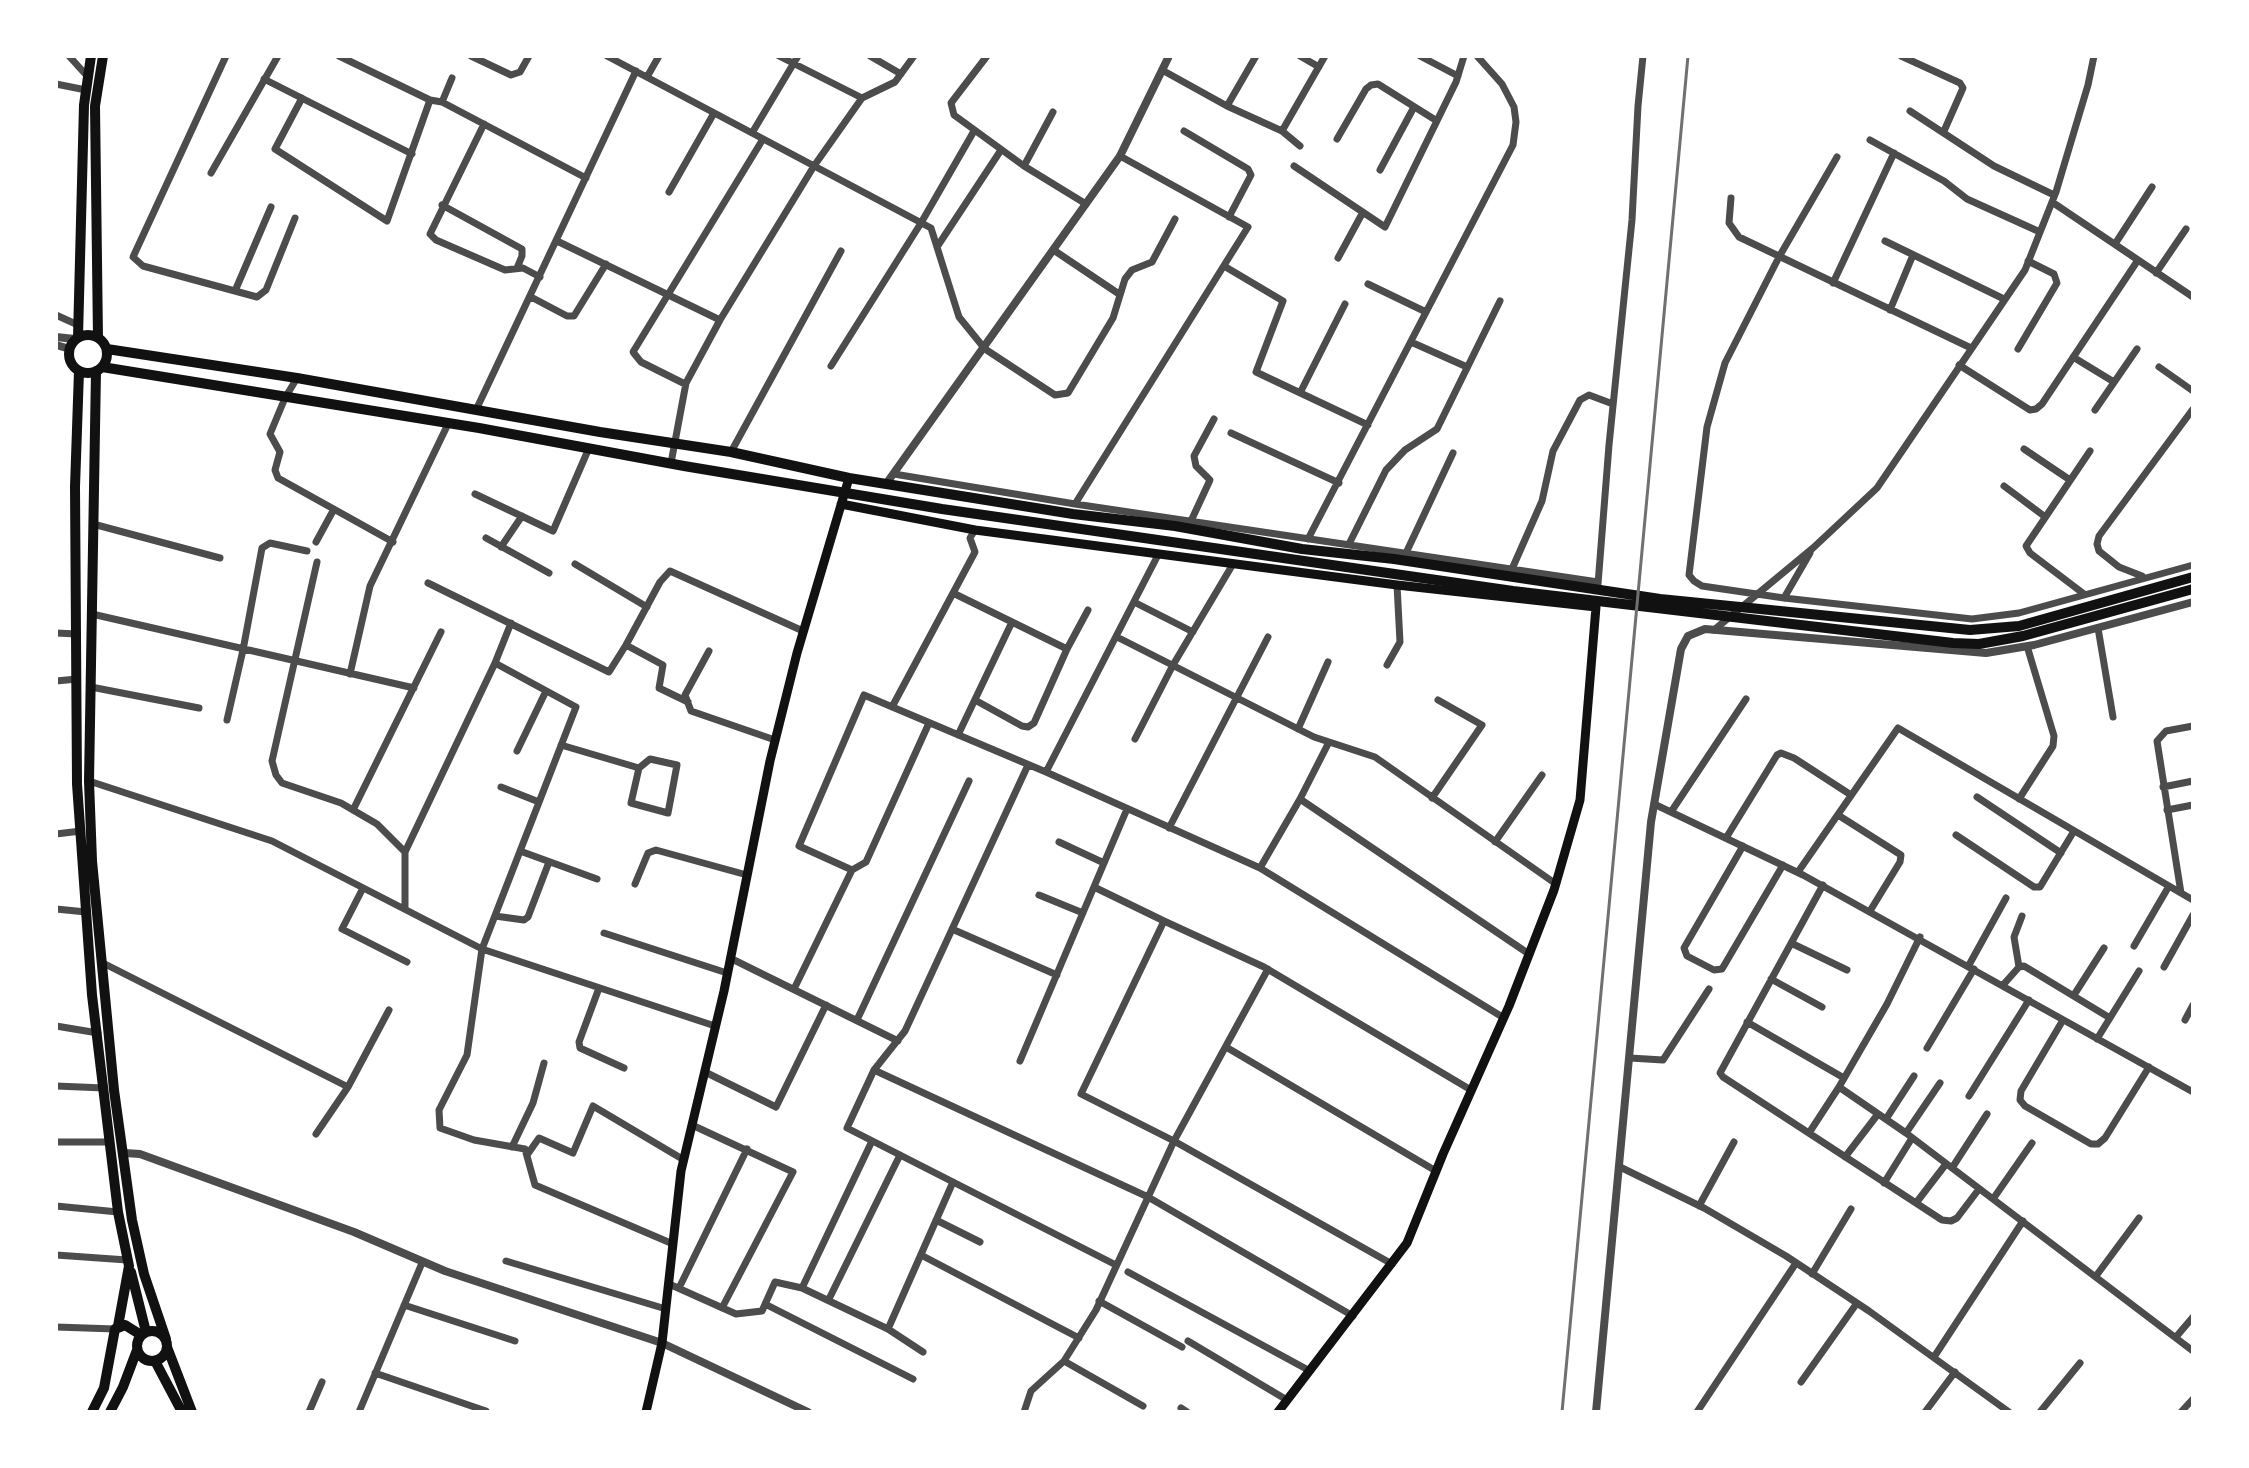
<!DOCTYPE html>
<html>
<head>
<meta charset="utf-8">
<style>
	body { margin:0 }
	#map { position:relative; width:2249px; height:1468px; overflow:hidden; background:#fff; font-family:Helvetica,sans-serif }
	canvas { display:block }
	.frame { position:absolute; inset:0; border:58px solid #fff; pointer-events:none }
</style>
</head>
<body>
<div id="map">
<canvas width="2249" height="1468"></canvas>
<div class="frame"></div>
</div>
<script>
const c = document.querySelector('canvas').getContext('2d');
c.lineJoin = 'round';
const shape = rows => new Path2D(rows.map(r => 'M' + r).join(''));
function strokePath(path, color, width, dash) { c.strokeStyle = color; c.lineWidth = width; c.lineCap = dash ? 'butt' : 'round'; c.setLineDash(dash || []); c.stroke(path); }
strokePath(shape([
	[69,56,88,77],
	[226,56,133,257,143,266,257,297,266,290,295,218],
	[339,56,430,100],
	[471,56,511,75,520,72,529,56],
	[607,56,931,228,959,317,985,349,1055,395,1068,393,1113,318,1125,279,1132,270,1152,262,1175,219],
	[779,56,862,98],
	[870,56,901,74],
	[987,56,951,103,954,115,1024,166,1086,204],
	[1300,56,1319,67],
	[1420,56,1458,76],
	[1901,56,1960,83,1963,88,1944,131],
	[1162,70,1227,106,1282,131,1300,146],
	[647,77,659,56],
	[264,79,412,154],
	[56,84,86,90],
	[302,98,275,149,387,221,430,100,442,102,452,78],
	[442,102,586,178],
	[1227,106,1256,56],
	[1910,111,1994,166,2054,195],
	[484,124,430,234,436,240,505,270,523,268,540,277],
	[1184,131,1248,169,1251,175,1229,217],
	[1282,131,1325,56],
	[752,133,798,56],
	[1337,139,1366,89,1371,85,1378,84,1437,121],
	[1870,140,1944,181,1967,199,2040,232],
	[1837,157,1779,257,1725,363,1707,427,1689,575,1694,581,1702,586,1784,598,1972,619,2019,613,2193,565],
	[1024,166,1053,112],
	[1294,166,1385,227,1456,82,1464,56],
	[1380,170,1414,107],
	[211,173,278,56],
	[669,192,714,113],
	[1731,198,1729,223,1739,237,1971,348],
	[2052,202,2193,297],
	[442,205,522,249,522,256,517,268],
	[557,241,720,320,814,166,862,98,895,82,914,56],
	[1885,241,2004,299],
	[2115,244,2152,187],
	[937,247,1001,150],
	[1055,251,1119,294],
	[1338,258,1363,212],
	[1224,266,1283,301,1256,372,1368,425],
	[2156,273,2186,229],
	[1833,283,1894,153],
	[1368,284,1426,312],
	[235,291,271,207],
	[531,297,567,316,574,316,606,264],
	[1890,310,1913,255],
	[56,315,78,325],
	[1411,342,1467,367],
	[2018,349,2057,283,2054,274,2028,261],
	[2073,357,2114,382],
	[1959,365,2030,410,2036,409,2042,404,2138,260],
	[831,366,921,223,974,131],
	[2159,367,2193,391],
	[297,378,285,398,270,434,280,452,275,470,278,478,393,542],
	[685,384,641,362,633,352,763,139],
	[1300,393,1345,304],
	[476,410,636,71],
	[2095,410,2137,349],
	[1231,433,1339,483],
	[2024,449,2070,480],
	[731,452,841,251],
	[671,463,686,383,720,320],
	[894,474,1075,504,1598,582],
	[2004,486,2044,516],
	[475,494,553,531,589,448],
	[1075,504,1248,227,1120,156],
	[1191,521,1210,480,1196,466,1194,456,1214,419],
	[93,524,220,558],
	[486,538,549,573],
	[1308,539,1513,145,1516,122,1514,107,1502,84,1477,56],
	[316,542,334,509],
	[1349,544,1386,470,1405,450,1437,429,1500,301],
	[501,547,522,516],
	[1406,553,1453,453],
	[317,562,272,761,276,775,282,783,341,803,377,824,405,852],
	[575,564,647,607],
	[1512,569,1542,501,1553,451,1580,400,1589,395,1613,404],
	[2142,576,2119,567,2099,551,2097,544,2099,536,2193,409],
	[428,583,609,672,626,645,660,582,670,571,803,631],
	[1598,584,1609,445,1632,220,1638,106,1643,56],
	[953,593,1067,649],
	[2084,594,2030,553,2026,546,2090,451],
	[1784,598,1810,553],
	[1134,602,1193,632],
	[92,614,414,688],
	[2098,628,2113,717],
	[1714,630,1813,548,1877,488,2025,270,2056,192,2088,85,2094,56],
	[56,633,77,634],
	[1117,637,1314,737,1375,757,1556,884],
	[626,645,663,665,659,688,688,702],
	[709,651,685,695,691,711,775,740],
	[495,663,511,623],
	[1387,665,1400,642,1397,585],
	[350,674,370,586,448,424],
	[56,681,77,679],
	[91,687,199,708],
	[975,700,1022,726,1028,727,1034,723,1067,649,1088,610],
	[892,707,975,552,970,538,975,530],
	[227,720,243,650,262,548,270,543,307,551],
	[1298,729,1328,662],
	[958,735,1012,622],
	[1135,739,1173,665,1233,564],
	[561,745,639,768,650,759,677,765,668,813,631,803,639,768],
	[517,751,546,691],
	[1028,765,905,1031,874,1070,847,1128,1116,1265],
	[1046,772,1158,555],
	[89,781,272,841,482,949,715,1026],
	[501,787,539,802],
	[2163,787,2193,781],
	[1977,797,2061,853],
	[1432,798,1482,725,1438,700],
	[1300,799,1529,954],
	[2019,799,2053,746,2054,736,2027,646],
	[1654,804,1803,875,2193,1092],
	[353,810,441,632],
	[2167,810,2193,805],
	[1671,812,1746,699],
	[1838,815,1901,855,1900,862,1870,911],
	[1169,828,1268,637],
	[56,834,81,831],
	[1956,835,2034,887,2040,887,2074,831],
	[1726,838,1777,755,1781,753,1794,758,1851,795],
	[1059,842,1104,863],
	[1495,842,1542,775],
	[1743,846,1684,948,1687,956,1714,970,1722,969,1783,865],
	[520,851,597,879],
	[1260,868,1300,799,1329,742],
	[852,870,799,846,864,695,1046,772,1260,868,1504,1018],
	[1798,872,1898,728,2193,900],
	[635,884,648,853,656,850,747,875],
	[1823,885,1720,1073,1723,1077,1942,1220,1951,1221,1957,1218,1979,1189],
	[1094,887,1164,921],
	[363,888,342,929,407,962],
	[2181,893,2157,741,2166,731,2193,726],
	[1039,895,1083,913],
	[56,909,86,912],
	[405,909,405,852,495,663,576,707,482,949,467,1055,439,1110,440,1128,474,1140,525,1149,535,1185,673,1244],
	[495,916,524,920,528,917,549,862],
	[952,929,1057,975],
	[604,933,727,973],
	[1920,937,1887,1004,1839,1087,1906,1133,2193,1351],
	[1791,943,1847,970],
	[2134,946,2169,886],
	[730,958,898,1041],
	[101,962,348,1087],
	[1969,965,2006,898],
	[2019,967,2014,937,2022,916],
	[2164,967,2193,915],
	[1771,979,1822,1007],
	[2003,985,2019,967,2024,966,2110,1018],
	[599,988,579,1042,580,1048,624,1068],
	[794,989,852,870,866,862,929,723],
	[2074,995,2104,948],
	[857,1020,969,781],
	[2063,1020,2021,1091,2020,1100,2025,1106,2091,1144,2098,1144,2105,1138,2149,1067],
	[2185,1020,2193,1005],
	[1747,1022,1844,1078],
	[56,1026,98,1033],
	[2097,1039,2139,971],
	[1226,1047,1436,1171],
	[1927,1048,1974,969],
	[1630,1058,1663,1060,1709,989],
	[1020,1061,1127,809],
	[874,1070,1148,1197,1353,1316],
	[705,1072,776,1107,826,1005],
	[56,1086,104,1088],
	[1969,1096,2029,1000],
	[1886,1119,1914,1076],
	[692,1125,793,1172,722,1308],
	[1809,1133,1839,1087],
	[1906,1133,1940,1083],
	[316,1134,348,1087,389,1010],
	[56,1142,110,1142],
	[512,1147,533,1103,544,1063],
	[527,1155,539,1138,573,1153,593,1106,684,1160],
	[1845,1157,1878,1114],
	[1620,1167,1704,1208,1786,1256,1869,1311,2009,1412],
	[1952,1168,1987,1114],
	[1884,1183,1912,1138],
	[1993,1199,2032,1143],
	[1916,1203,1946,1164],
	[56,1206,118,1212],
	[1699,1206,1734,1142],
	[936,1220,980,1242],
	[56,1255,127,1260],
	[921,1255,1079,1338],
	[506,1261,666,1309],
	[1392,1264,1174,1141,1081,1094,1164,921,1264,967,1471,1090],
	[1128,1272,1310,1371],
	[1812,1274,1851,1209],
	[2096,1276,2139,1218],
	[669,1284,736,1314,762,1311,775,1282,802,1288,888,1329,923,1352],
	[679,1288,747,1149],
	[802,1288,872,1141],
	[829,1299,900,1155],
	[1099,1301,1182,1347],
	[765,1304,913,1379],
	[404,1305,515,1341],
	[56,1327,115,1329],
	[888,1329,953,1182],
	[2176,1337,2193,1317],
	[1188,1341,1287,1400],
	[1934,1357,2023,1221],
	[1064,1361,1143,1406],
	[375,1373,486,1411],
	[1801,1382,1857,1303],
	[1181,1408,1187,1412],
	[309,1412,322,1382],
	[359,1412,422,1263],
	[1024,1412,1031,1391,1064,1361,1096,1310,1174,1141,1268,969],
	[1697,1412,1796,1263],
	[1925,1412,1955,1372],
	[2040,1412,2080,1363],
	[2181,1412,2193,1399]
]), '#4c4c4c', 7);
strokePath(shape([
	[56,337,75,339],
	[56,345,70,349],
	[886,484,1120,156,1169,56],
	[125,1153,140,1154,354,1232,445,1271,662,1343,808,1412],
	[1596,1412,1651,822,1681,649,1688,636,1705,629,1986,653,2034,645,2193,602]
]), '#4c4c4c', 8);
strokePath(shape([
	[841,504,975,530,1397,585,1596,607,1580,800,1554,890,1509,1006,1443,1154,1407,1243,1278,1412],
	[646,1412,662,1343,681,1171,724,991,770,761,797,653,849,478]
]), '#111', 9);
strokePath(shape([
	'69 354a19 19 0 1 1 38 0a19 19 0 1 1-38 0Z',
	[78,337,84,105,91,56],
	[98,338,95,106,103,56],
	[107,349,297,378,600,432,731,452,849,478,1073,514,1175,526,1302,549,1394,559,1660,599,1970,630,2019,626,2193,577],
	[102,367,479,428,684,466,942,509,1513,591,1953,643,1979,644,2023,636,2193,589],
	[79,371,75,487,77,784,92,995,118,1212,129,1266,118,1326],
	[96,371,89,781,92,861,114,1090,132,1220,144,1274,166,1339],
	[131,1272,146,1332],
	'137 1346a15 15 0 1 1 30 0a15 15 0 1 1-30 0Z',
	[167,1347,192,1412],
	[155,1361,182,1412],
	[92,1412,104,1388,115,1329,125,1325,141,1335],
	[110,1412,123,1387,137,1350]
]), '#111', 10);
strokePath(shape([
	[1562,1412,1688,56]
]), '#707070', 3);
</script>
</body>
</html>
